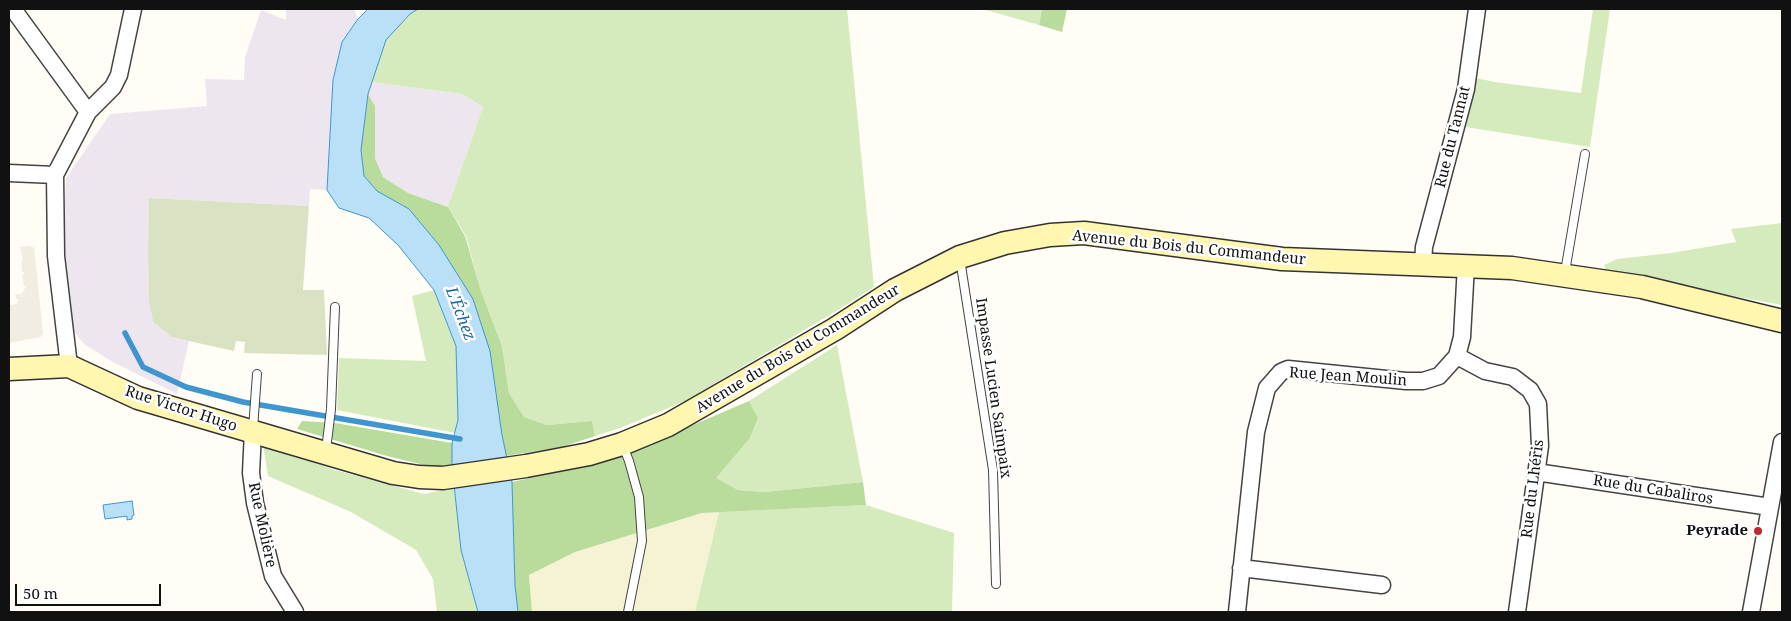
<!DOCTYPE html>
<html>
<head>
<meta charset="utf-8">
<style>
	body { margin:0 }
	#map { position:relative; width:1791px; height:621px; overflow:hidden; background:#fffdf5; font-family:"Noto Serif",serif }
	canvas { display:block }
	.frame { position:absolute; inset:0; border:10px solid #111; pointer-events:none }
	.scale { position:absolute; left:15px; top:584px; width:146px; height:22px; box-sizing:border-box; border:2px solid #111; border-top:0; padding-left:6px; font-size:15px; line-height:18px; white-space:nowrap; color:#111; -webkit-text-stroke:4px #fff; paint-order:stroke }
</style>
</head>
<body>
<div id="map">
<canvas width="1791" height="621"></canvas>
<div class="frame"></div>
<div class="scale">50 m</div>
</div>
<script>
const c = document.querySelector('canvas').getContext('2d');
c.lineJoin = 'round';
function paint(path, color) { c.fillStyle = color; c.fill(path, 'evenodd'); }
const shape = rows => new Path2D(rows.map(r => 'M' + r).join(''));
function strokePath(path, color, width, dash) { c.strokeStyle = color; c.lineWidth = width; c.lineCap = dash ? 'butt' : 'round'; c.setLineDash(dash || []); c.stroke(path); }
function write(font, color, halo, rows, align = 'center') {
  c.font = font + ' "Noto Serif",serif'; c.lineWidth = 5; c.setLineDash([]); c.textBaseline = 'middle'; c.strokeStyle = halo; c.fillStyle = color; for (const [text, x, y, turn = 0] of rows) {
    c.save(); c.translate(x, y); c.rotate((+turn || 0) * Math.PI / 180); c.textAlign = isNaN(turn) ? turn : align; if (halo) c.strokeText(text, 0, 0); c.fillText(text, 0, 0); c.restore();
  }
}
paint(shape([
	[286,9,354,9,358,19,342,42,333,80,327,190,310,189,309,206,149,198,148,252,149,302,153,322,172,337,189,341,177,394,111,361,84,344,71,328,63,237,66,178,110,114,207,106,205,79,244,80,245,57,261,10,286,20],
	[372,82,462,94,483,107,448,207,408,193,383,177,375,158,375,106,368,94]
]), '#eee6ef');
paint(shape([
	[719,512,695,612,532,612,529,575,575,552,702,513]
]), '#f6f3d4');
paint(shape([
	[418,9,847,9,874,287,838,310,685,401,620,428,595,436,592,421,547,425,524,417,509,393,502,346,481,291,466,236,448,207,483,107,462,94,372,82,386,40,410,14],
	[986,9,1042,9,1039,25,986,10],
	[1593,9,1610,9,1590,147,1466,127,1475,78,1495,82,1581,93],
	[1782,223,1782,305,1607,273,1604,265,1617,259,1671,253,1736,242,1731,229],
	[434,290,456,346,458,420,455,433,337,410,339,358,426,361,412,296],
	[837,345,863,482,765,492,738,490,715,478,750,438,758,418,749,401],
	[263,444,335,470,424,494,454,488,461,550,478,612,437,612,433,579,416,550,351,512,268,476],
	[866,505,954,533,952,612,695,612,719,512]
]), '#d5ebbd');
paint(shape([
	[1042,9,1067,9,1062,32,1039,25],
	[368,94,375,106,375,158,383,177,408,193,448,207,465,236,481,291,502,346,509,393,524,417,547,425,592,421,595,436,562,447,506,456,502,435,439,245,409,209,377,191,364,176,361,150],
	[749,401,758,418,750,438,716,478,738,490,765,492,863,482,866,505,702,513,575,552,529,575,532,612,518,612,515,585,512,482,614,459],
	[302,421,335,423,452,443,452,466,437,468,387,456,297,429]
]), '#b9dc9c');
paint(shape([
	[149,198,309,206,303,290,324,290,327,355,244,353,245,342,236,341,234,351,189,341,172,337,153,322,149,302,148,252]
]), '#d9e3c4');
paint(shape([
	[30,246,32,248,34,246,43,333,41,337,9,343,9,305,17,304,17,302,19,301,18,299,16,299,15,294,21,294,26,287,26,286,24,286,22,274,25,274,24,272,22,272,21,261,23,260,20,247]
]), '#f1ede2');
const water = shape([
	[368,9,418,9,410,14,386,40,368,94,361,150,364,176,377,191,409,209,439,245,473,299,490,351,502,435,512,482,515,585,518,612,478,612,461,550,452,466,452,443,458,420,456,346,434,290,398,245,369,218,339,208,327,190,333,80,342,42,358,19,368,9],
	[132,501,134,515,132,516,132,519,127,520,127,516,105,519,103,505,132,501]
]);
paint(water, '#b9e0f7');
strokePath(water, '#3f96cf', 1);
strokePath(shape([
	[125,333,143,367,186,387,243,402,460,439]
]), '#3f96cf', 5.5);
const service = shape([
	[960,259,993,470,996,584],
	[1565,272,1585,154],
	[253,429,257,374],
	[623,446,629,461,639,497,642,541,628,612],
	[326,450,331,409,335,307]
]);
const minor = shape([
	[13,9,88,112],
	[9,173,55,175],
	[1423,264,1424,247,1466,89,1477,9],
	[1457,356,1485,371,1513,377,1530,390,1538,404,1540,446,1517,612],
	[69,366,56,256,55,175,88,112,113,87,119,75,133,9],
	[253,431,251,473,255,503,273,576,295,612],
	[1536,472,1770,507],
	[1241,568,1382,585],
	[1237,612,1256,432,1267,388,1281,372,1288,369,1406,381,1423,381,1439,376,1457,356,1462,337,1466,265],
	[1751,612,1782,442]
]);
const secondary = shape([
	[9,369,69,366,138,398,393,473,419,477,443,478,526,466,589,454,622,444,668,425,835,329,895,290,960,257,1005,243,1050,235,1084,233,1282,259,1512,268,1642,287,1782,321]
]);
strokePath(service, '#444', 10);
strokePath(minor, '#444', 19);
strokePath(secondary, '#333', 25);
strokePath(service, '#fff', 8);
strokePath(minor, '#fff', 16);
strokePath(secondary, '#fff6b0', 22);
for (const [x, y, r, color] of [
	[1758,531,5,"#c4262e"]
]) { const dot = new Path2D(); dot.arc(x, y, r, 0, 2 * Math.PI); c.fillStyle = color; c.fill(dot); strokePath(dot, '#fff', 2); }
write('15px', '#111', '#fff', [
	["Rue du Tannat",1453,137,-76],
	["Avenue du Bois du Commandeur",1189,248,6],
	["Avenue du Bois du Commandeur",798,349,-31],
	["Rue Jean Moulin",1348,377,4],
	["Impasse Lucien Saimpaix",993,388,82],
	["Rue Victor Hugo",181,409,18],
	["Rue du Lhéris",1533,489,-83],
	["Rue du Cabaliros",1653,490,9],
	["Rue Molière",262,525,78]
]);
write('bold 15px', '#111', '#fff', [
	["Peyrade",1748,531]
], 'right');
write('italic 16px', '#1768a6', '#fff', [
	["L'Échez",460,314,69]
]);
</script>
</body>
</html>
